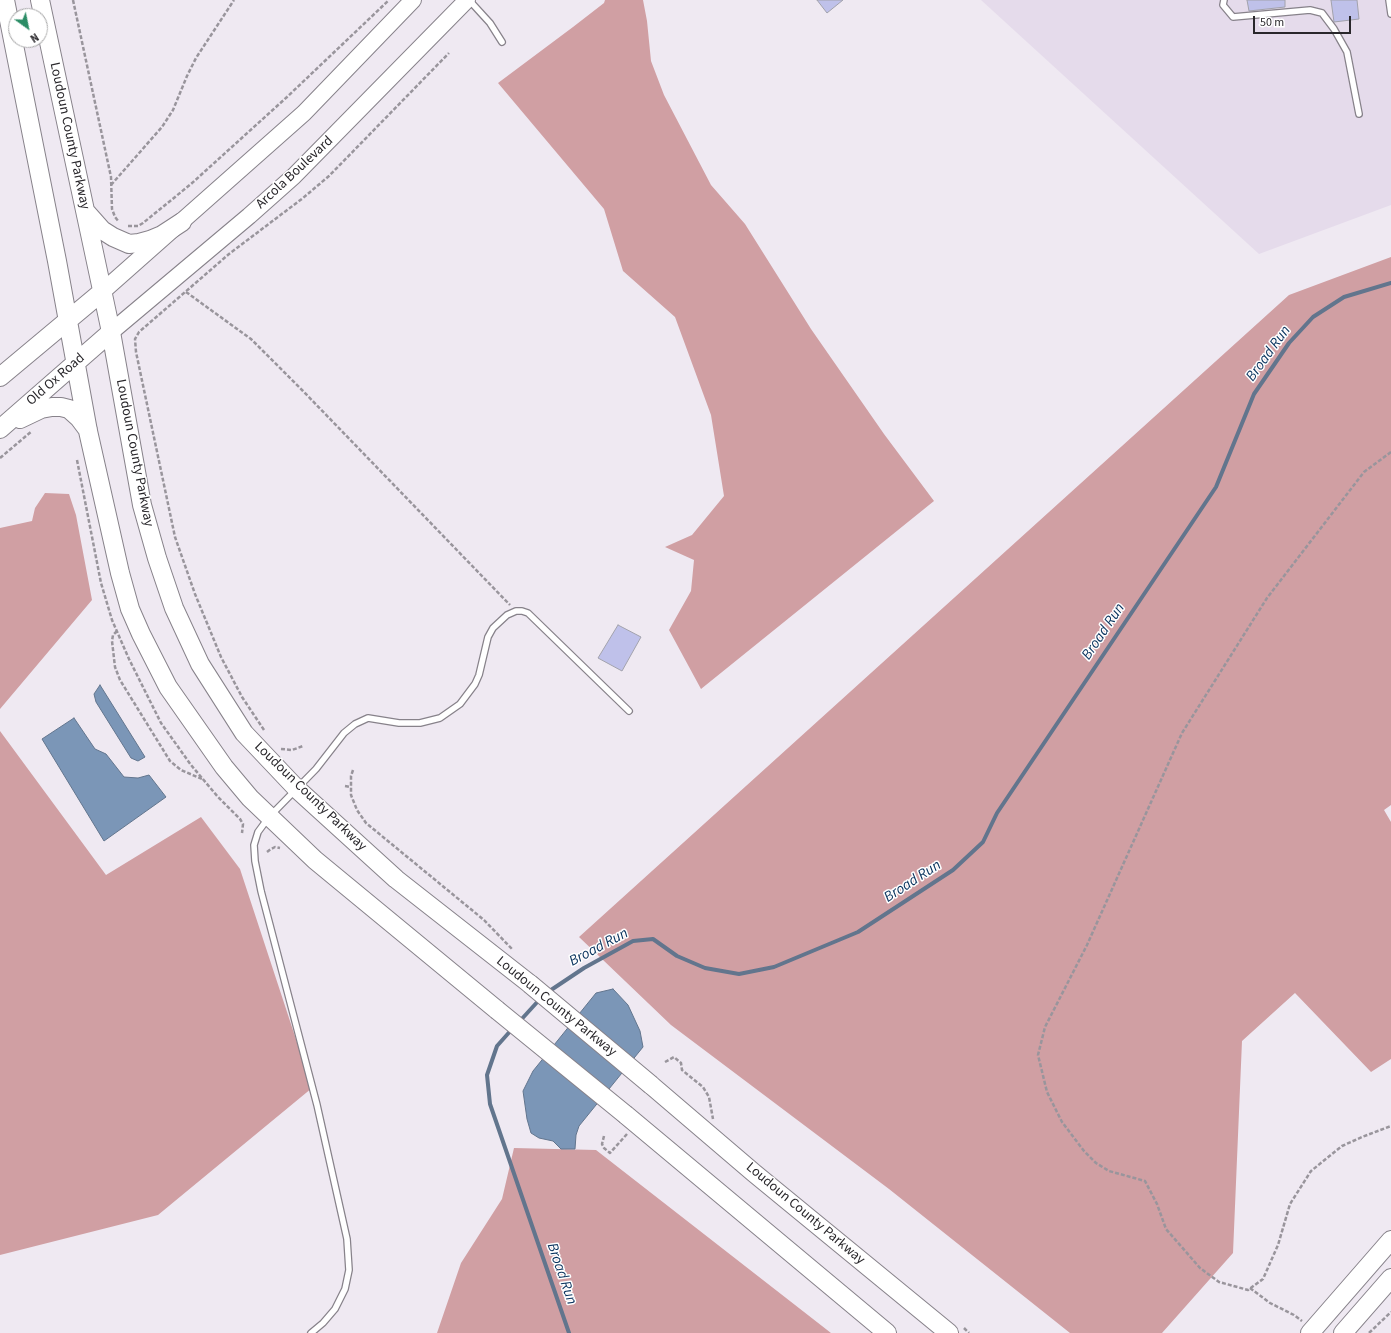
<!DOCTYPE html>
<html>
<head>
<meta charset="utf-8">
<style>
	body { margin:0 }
	#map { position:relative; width:1391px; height:1333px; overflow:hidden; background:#efe9f2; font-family:"Source Sans 3",sans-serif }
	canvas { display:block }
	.north { position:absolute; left:8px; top:8px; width:40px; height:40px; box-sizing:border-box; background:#fff; border:1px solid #a9a9aa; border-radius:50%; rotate:147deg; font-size:11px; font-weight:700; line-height:16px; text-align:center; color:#29272b }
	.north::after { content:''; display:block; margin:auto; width:14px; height:18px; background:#2a8c65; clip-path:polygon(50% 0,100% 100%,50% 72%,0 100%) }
	.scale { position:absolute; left:1253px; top:16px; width:98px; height:18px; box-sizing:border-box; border:2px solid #29272b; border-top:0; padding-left:5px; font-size:12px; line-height:14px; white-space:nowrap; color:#29272b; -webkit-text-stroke:3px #fff; paint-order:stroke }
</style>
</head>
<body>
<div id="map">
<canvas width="1391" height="1333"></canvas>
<div class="north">N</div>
<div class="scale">50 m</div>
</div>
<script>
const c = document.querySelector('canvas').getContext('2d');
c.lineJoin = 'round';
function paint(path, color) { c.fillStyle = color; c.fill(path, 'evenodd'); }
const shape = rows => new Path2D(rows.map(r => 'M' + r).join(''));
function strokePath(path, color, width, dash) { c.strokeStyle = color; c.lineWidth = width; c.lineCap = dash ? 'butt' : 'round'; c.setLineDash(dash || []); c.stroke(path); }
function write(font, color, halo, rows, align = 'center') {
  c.font = font + ' "Source Sans 3",sans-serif'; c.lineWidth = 3; c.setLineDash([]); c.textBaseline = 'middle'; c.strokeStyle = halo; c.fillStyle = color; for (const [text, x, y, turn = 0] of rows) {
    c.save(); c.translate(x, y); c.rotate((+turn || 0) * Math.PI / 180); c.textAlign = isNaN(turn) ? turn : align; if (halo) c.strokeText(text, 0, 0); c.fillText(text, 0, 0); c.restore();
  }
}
paint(shape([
	[981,0,1391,0,1391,205,1259,254]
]), '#e5dbeb');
paint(shape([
	[605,0,643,0,647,21,651,61,664,95,711,185,745,224,811,329,884,434,934,501,701,689,669,630,691,591,694,560,665,547,692,535,724,496,711,415,675,317,623,271,604,209,498,83,573,27,604,3],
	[1391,257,1391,805,1384,810,1391,822,1391,1059,1371,1072,1295,993,1242,1041,1233,1253,1162,1333,1070,1333,889,1189,671,1025,579,937,1289,295],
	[45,493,69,494,76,515,92,600,0,709,0,528,32,521,35,508],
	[0,731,106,875,201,817,240,869,312,1088,158,1215,0,1255],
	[514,1148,596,1150,831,1333,437,1333,461,1263,502,1199]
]), '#d09fa3');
const water = shape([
	[100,685,145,757,138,761,131,758,96,702,94,694,100,685],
	[74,718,95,749,106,754,124,777,138,778,149,775,166,797,104,841,42,739,74,718],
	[613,989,628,1005,640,1031,643,1047,579,1126,576,1135,575,1149,561,1149,553,1141,539,1138,531,1133,527,1119,523,1091,533,1071,596,993,613,989]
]);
paint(water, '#7b96b7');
strokePath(water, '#62758d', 1);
strokePath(shape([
	[548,992,584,968,633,941,653,939,677,956,705,968,739,974,774,967,858,932,953,870,983,842,997,813,1216,487,1254,394,1289,343,1313,317,1344,297,1391,283],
	[519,1022,540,999],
	[513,1028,497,1046,487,1075,490,1104,569,1333]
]), '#62758d', 4);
const building = shape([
	[817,0,843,0,827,13,817,0],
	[1247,0,1285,0,1285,7,1249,11,1247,0],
	[1331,0,1357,0,1359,19,1334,22,1331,0],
	[618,625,641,637,622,671,598,658,618,625]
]);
paint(building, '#bfc1ea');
strokePath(building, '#a2a2ac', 1);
const service = shape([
	[469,0,490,23,502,42],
	[1224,0,1223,5,1233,17,1310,10,1322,13,1334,29,1347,52,1359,114],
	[1389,0,1391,14],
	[311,1333,323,1323,335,1309,345,1289,349,1270,347,1239,317,1105,261,891,255,861,254,845,258,832,269,817,316,769,344,733,355,724,368,718,399,723,420,723,440,718,460,704,475,684,479,675,488,637,493,628,507,615,516,611,522,611,528,613,629,711]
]);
const secondary = shape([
	[103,291,304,113,413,0],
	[111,332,249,216,294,176,467,0]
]);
const primary = shape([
	[5,0,57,261,88,431,120,573,130,609,141,634,168,687,224,767,250,798,315,860,497,1010],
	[40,0,111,332,142,505,157,558,174,608,200,664,244,733,297,789,396,879,530,984],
	[86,212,102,230,113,237,129,244,139,243,150,240,162,235,182,222],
	[0,377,103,291],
	[20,419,41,409,52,407,61,407,69,409,79,418,88,430],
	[0,429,111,332],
	[651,1085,754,1173,949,1333],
	[626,1115,887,1333],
	[1310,1333,1391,1240],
	[1343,1333,1391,1278]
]);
strokePath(service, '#87828a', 8);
strokePath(secondary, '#87828a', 18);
strokePath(primary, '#87828a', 20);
strokePath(shape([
	[73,0,111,177,112,209,115,217,119,222],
	[111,185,162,127,173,110,187,76,196,58,234,0],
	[128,226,138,226,143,223,191,184,287,97,389,0],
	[186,292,251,339,303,391,510,605],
	[1391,452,1364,472,1267,598,1182,733,1087,945,1045,1027,1038,1055,1047,1092,1062,1122,1084,1151,1096,1163,1109,1171,1145,1181,1157,1204,1166,1229,1200,1268,1219,1282,1248,1290,1263,1279,1278,1245,1290,1204,1311,1171,1342,1146,1362,1137,1391,1126],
	[0,458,32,431],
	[77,460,101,583,112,620,129,659,161,723,191,765,218,797,240,819,243,824,242,833],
	[117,631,113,635,112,641,115,667,120,680,170,761,181,770,202,779],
	[264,730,242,697,221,657,195,594,175,537,136,352,135,339,139,332,229,254,303,198,329,176,449,53],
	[281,749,292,750,303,746],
	[353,770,351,776,351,795,357,810,366,823,484,920,512,949],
	[345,786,351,787],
	[267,852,271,849,275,847,280,848],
	[665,1062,674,1057,681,1063,682,1070,703,1087,709,1097,713,1119],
	[604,1136,602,1144,604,1148,610,1153,627,1134],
	[1250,1288,1270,1303,1294,1315,1302,1321],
	[964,1328,969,1333],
	[1369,1333,1391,1312]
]), '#99959c', 2.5, [4, 2]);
strokePath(service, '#fff', 5.5);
strokePath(secondary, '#fff', 16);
strokePath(primary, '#fff', 18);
const primaryBridge = shape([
	[530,984,651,1085],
	[497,1010,626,1115]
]);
strokePath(primaryBridge, '#87828a', 20, []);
strokePath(primaryBridge, '#fff', 18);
write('14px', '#29272b', '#fff', [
	["Loudoun County Parkway",69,136,78],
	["Arcola Boulevard",295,173,-43],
	["Old Ox Road",56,380,-41],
	["Loudoun County Parkway",134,453,79],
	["Loudoun County Parkway",310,797,44],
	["Loudoun County Parkway",556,1007,39],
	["Loudoun County Parkway",805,1214,40]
]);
write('italic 15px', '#07315c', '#fff', [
	["Broad Run",1269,354,-54],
	["Broad Run",1104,632,-56],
	["Broad Run",913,882,-33],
	["Broad Run",599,948,-28],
	["Broad Run",561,1274,71]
]);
</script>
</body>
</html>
